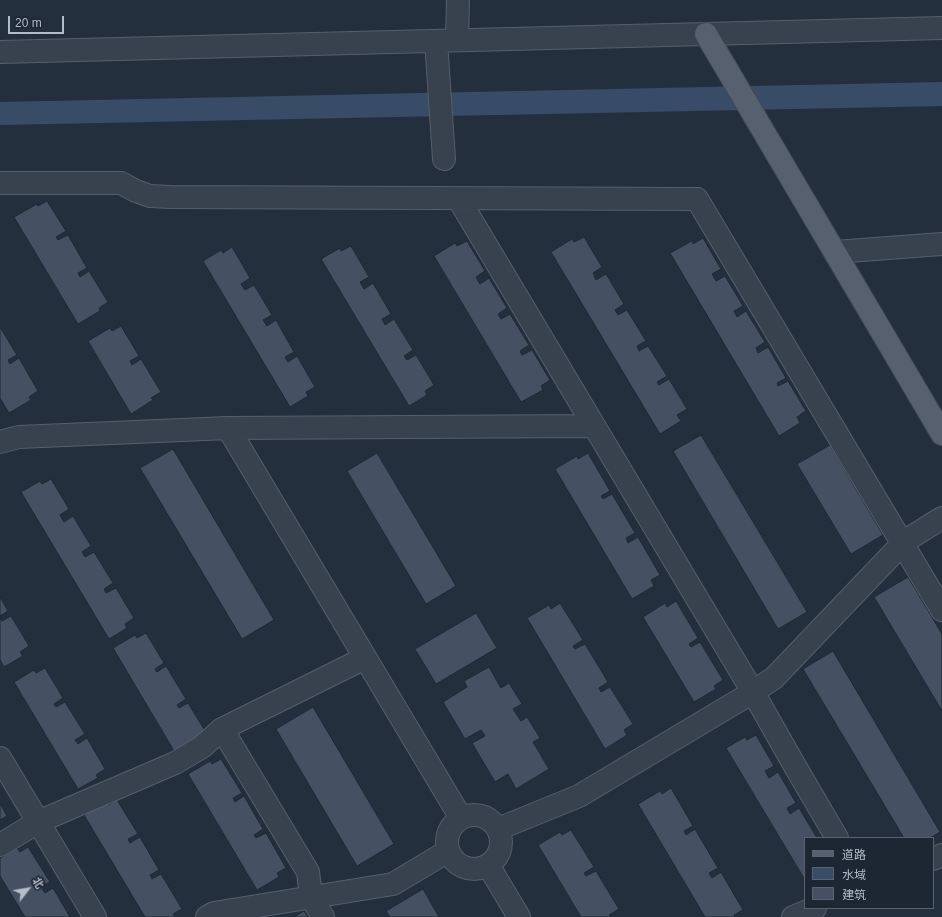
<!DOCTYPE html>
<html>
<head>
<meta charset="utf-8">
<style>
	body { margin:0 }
	#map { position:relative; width:942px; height:917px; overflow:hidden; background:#242f3e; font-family:Helvetica,"Noto Sans SC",sans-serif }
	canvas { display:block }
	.legend { position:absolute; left:804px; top:837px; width:130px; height:72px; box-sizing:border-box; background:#1d2633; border:1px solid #59626f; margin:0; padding:5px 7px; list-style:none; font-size:12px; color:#b4bcc9 }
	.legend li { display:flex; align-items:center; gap:8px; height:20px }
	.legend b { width:20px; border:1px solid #59626f }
	.north { position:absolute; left:8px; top:869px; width:40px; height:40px; -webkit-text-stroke:3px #1d2633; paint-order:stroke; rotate:59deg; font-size:11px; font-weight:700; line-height:16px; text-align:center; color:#b4bcc9 }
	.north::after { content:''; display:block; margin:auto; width:14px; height:18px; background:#b4bcc9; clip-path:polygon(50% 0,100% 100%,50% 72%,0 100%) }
	.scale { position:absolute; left:8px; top:16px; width:56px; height:18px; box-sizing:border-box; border:2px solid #b4bcc9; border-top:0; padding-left:5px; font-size:12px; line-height:14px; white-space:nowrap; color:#b4bcc9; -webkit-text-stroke:3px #1d2633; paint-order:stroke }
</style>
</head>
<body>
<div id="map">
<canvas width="942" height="917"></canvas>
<ul class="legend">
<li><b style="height:5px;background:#56606e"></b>道路</li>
<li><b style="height:11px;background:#394c67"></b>水域</li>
<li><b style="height:11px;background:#455162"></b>建筑</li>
</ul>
<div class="north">北</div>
<div class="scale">20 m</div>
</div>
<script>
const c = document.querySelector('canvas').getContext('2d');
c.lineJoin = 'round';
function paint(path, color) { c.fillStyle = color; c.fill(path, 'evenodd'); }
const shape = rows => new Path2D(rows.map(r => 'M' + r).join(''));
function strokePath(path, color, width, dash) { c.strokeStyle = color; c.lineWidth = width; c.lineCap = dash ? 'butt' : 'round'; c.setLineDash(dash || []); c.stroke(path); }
paint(shape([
	[942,82,942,106,0,125,0,102]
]), '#394c67');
const building = shape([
	[47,201,66,231,56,237,58,240,68,235,87,268,78,273,80,277,89,271,108,302,99,308,100,311,78,324,14,217,37,204,38,206,47,201],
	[584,237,602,267,593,273,596,280,606,274,624,304,615,310,618,315,627,310,646,341,637,346,639,351,648,346,667,376,657,382,659,385,669,379,687,409,677,415,681,421,660,434,551,252,572,239,574,242,584,237],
	[703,238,721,269,712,274,716,281,725,276,743,306,734,311,737,317,746,311,765,342,756,348,758,353,768,347,786,378,777,383,778,386,788,381,806,411,797,417,800,423,779,436,670,253,692,241,693,244,703,238],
	[467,241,485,271,476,277,480,284,489,278,507,308,498,314,501,319,510,314,529,345,520,351,522,355,532,350,550,380,541,386,543,390,521,402,434,256,455,243,457,246,467,241],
	[351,246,369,277,360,282,364,289,373,283,391,314,382,319,385,325,394,319,413,350,404,356,407,360,416,355,434,385,425,391,427,395,409,406,321,259,340,248,341,251,351,246],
	[232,247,250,278,241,284,245,290,254,285,272,315,263,320,267,326,276,320,294,352,285,357,288,362,297,356,315,387,306,392,308,396,290,407,203,261,221,250,223,253,232,247],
	[121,326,139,356,130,361,132,365,141,359,161,392,151,398,153,400,131,414,88,341,110,328,112,331,121,326],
	[0,327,17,355,8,360,10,364,19,358,38,391,29,397,31,400,9,413,0,398,0,327],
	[701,435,807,612,778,629,673,451,701,435],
	[830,445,883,535,851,554,797,464,830,445],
	[173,449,274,620,242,639,140,468,173,449],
	[377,453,456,586,426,604,347,471,377,453],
	[588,453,610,491,601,496,603,499,612,494,635,533,626,538,628,543,638,537,660,575,651,580,654,586,632,599,555,469,577,456,578,459,588,453],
	[51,479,69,509,60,515,64,522,73,516,91,546,82,552,85,557,94,552,113,583,104,589,106,593,116,588,134,618,125,624,127,628,109,639,21,492,40,481,42,484,51,479],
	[908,577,942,634,942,711,874,597,908,577],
	[0,597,8,611,0,616,0,597],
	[676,601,698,638,689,644,691,647,700,642,723,680,714,686,716,689,694,702,643,617,665,603,667,607,676,601],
	[560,603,583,640,573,646,575,649,585,644,608,682,599,688,601,692,610,687,633,724,624,730,627,735,605,749,527,618,549,605,551,609,560,603],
	[476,613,497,648,436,684,415,649,476,613],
	[11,616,29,646,20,652,23,656,4,667,0,660,0,618,2,621,11,616],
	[146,633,164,663,155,669,157,672,166,666,186,699,177,705,179,708,188,703,207,734,177,756,113,648,135,635,137,638,146,633],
	[833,651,940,832,930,838,904,838,803,669,833,651],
	[489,667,501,688,509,683,522,704,513,709,521,721,527,717,540,738,533,742,549,769,516,789,508,774,495,782,472,743,485,736,481,730,465,739,443,702,467,687,464,681,489,667],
	[45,668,63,698,54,704,56,707,65,702,85,734,75,740,78,744,87,738,105,769,96,775,98,778,78,789,14,682,34,670,36,673,45,668],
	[313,707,394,844,357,866,276,729,313,707],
	[756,735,774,766,765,771,769,778,778,772,796,803,787,808,790,814,799,808,817,838,805,838,805,880,726,748,745,737,747,740,756,735],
	[221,759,242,793,233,798,235,802,244,796,263,829,254,835,256,838,266,833,286,868,277,873,279,877,257,890,188,774,210,761,212,764,221,759],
	[671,788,693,826,684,831,686,835,695,829,718,868,709,873,712,878,721,872,743,910,734,915,735,917,705,917,638,804,660,791,662,794,671,788],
	[117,800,138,834,128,839,130,843,140,837,159,870,150,875,152,879,161,874,182,909,173,914,175,917,145,917,84,815,106,802,108,805,117,800],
	[0,803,7,816,0,820,0,803],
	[571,830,594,867,584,873,586,876,596,871,619,909,609,915,611,917,581,917,538,845,560,832,562,835,571,830],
	[28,847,50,882,41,887,45,893,53,888,70,917,25,917,0,876,0,858,17,848,20,852,28,847],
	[423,889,439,917,390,917,386,911,423,889],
	[304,911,308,917,294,917,304,911]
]);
paint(building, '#455162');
strokePath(building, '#1f2835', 1);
const minor = shape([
	[457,40,458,0],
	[436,41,444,159],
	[0,52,942,28],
	[0,183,121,183,136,191,150,196,170,197,697,199,942,610],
	[458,198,753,692,792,761,837,838],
	[835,252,942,244],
	[228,428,461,818],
	[0,442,19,437,228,428,594,426],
	[222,729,308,872,311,897,323,917],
	[0,758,95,917],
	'447 842a27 27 0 1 1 54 0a27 27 0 1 1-54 0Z',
	[498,829,579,796,753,692,774,678,902,544,913,536,942,518],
	[0,845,38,822,175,763,202,747,222,729,365,658],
	[933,859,942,855],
	[488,865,519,917],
	[207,917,214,913,393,884,448,851],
	[793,917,815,908]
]);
const major = shape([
	[706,34,942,434]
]);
strokePath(minor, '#565f6c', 24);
strokePath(major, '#414a57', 24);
strokePath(minor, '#38414e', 22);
strokePath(major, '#56606e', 22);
</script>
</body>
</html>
